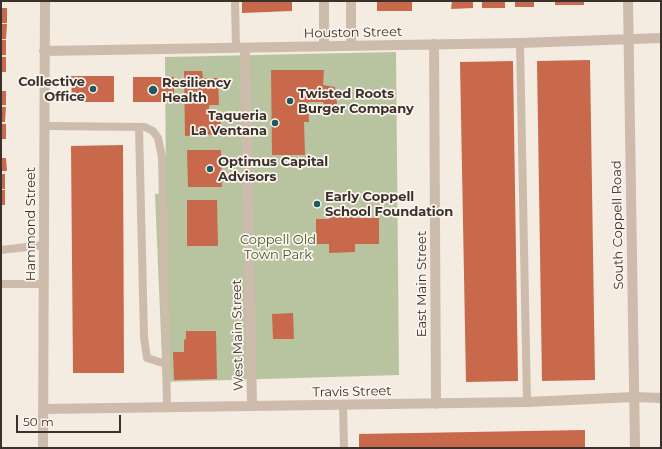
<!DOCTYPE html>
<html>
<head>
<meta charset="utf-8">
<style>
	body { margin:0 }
	#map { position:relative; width:662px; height:449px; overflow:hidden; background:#f4ebe1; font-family:Montserrat,sans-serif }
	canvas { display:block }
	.frame { position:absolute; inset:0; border:2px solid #3b302b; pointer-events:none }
	.scale { position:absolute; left:16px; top:415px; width:105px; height:18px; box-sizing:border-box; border:2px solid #3b302b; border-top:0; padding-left:5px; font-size:12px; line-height:14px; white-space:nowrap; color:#3b302b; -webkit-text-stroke:3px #fbf5ee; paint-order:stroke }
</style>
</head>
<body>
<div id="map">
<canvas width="662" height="449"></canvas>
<div class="frame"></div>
<div class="scale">50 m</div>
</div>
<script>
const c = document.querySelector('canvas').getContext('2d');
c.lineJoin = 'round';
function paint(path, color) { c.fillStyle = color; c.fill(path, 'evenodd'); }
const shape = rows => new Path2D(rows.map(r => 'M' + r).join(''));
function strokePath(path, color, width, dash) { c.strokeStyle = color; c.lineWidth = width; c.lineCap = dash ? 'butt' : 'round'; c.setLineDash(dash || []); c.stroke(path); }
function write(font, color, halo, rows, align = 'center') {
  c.font = font + ' Montserrat,sans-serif'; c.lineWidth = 3.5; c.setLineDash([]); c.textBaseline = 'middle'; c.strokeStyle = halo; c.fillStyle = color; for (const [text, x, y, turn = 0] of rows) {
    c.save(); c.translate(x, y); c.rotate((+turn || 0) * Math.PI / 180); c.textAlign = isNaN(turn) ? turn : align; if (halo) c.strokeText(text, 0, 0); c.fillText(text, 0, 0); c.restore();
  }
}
paint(shape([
	[396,52,399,375,163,382,155,194,166,193,165,57]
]), '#b8c4a0');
paint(shape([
	[242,1,292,1,292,11,242,13],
	[377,1,412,1,412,11,377,11],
	[452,1,473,1,473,8,451,9],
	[482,1,505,1,505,8,482,8],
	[515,1,534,1,534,7,515,7],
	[555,1,584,1,584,5,555,5],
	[1,8,7,8,7,23,1,23],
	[1,24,7,24,6,39,1,39],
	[1,40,6,40,6,55,1,55],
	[1,57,6,57,6,72,1,72],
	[590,60,595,380,542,381,537,61],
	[513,61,518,381,466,382,460,62],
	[271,70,324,70,323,85,335,87,337,104,333,104,334,107,325,108,323,102,308,102,309,122,304,122,305,155,272,155],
	[184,71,202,71,203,78,218,78,219,105,209,105,209,112,221,112,221,134,185,136],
	[71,76,114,76,114,102,72,102],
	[133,77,174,77,174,102,133,102],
	[1,91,6,91,6,105,1,105],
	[1,107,6,107,5,122,1,122],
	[1,124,6,124,6,139,1,139],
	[123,145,124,373,73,373,71,146],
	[187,150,221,150,222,187,188,187],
	[1,158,6,158,7,171,1,171],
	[1,174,5,174,5,189,1,189],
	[1,190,5,190,5,205,1,205],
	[187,200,217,200,218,246,187,246],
	[354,210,354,218,379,218,379,244,355,244,355,252,329,253,329,244,316,244,316,219,329,219,329,211],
	[293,313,294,339,273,339,272,314],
	[186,331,216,331,217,379,174,380,173,352,184,352,184,340,186,339],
	[585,430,585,448,359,448,359,434]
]), '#c8694b');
strokePath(shape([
	[235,1,236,48],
	[520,43,527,402],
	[44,126,145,127,153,131,158,138,162,157,167,407],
	[139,127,144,337,147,358,166,364],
	[1,250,44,245],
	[1,284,44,284],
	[343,405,344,448]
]), '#cdbbac', 8);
strokePath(shape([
	[324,1,324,46],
	[351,1,351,46],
	[628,1,635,448],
	[434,44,436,404],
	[245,48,252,406],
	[44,51,520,43,661,38],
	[43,409,527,402,634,397,661,398],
	[43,448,45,1]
]), '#cdbbac', 10);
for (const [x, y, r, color] of [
	[93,89,4,"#1f5a5e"],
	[153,90,5,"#1f5a5e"],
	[290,101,4,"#1f5a5e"],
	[275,123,4,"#1f5a5e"],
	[210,169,4,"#1f5a5e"],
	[317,204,4,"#1f5a5e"]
]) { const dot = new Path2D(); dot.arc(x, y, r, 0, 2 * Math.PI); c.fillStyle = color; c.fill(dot); strokePath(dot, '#fbf5ee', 1.5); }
write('13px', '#3b302b', '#fbf5ee', [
	["Houston Street",353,33,-1],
	["Hammond Street",31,224,-90],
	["South Coppell Road",618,225,-91],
	["East Main Street",422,284,-90],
	["West Main Street",238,335,-91],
	["Travis Street",352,392,-1]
]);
write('bold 13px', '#3b302b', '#fbf5ee', [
	["Collective",85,82,"right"],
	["Office",85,97,"right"],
	["Resiliency",162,83],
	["Health",162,98],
	["Twisted Roots",298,94],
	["Burger Company",298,109],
	["Taqueria",267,116,"right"],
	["La Ventana",267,131,"right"],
	["Optimus Capital",218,162],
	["Advisors",218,177],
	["Early Coppell",325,197],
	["School Foundation",325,212]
], 'left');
write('13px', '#4a5a2e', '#fbf5ee', [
	["Coppell Old",278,240],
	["Town Park",278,255]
]);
</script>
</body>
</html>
